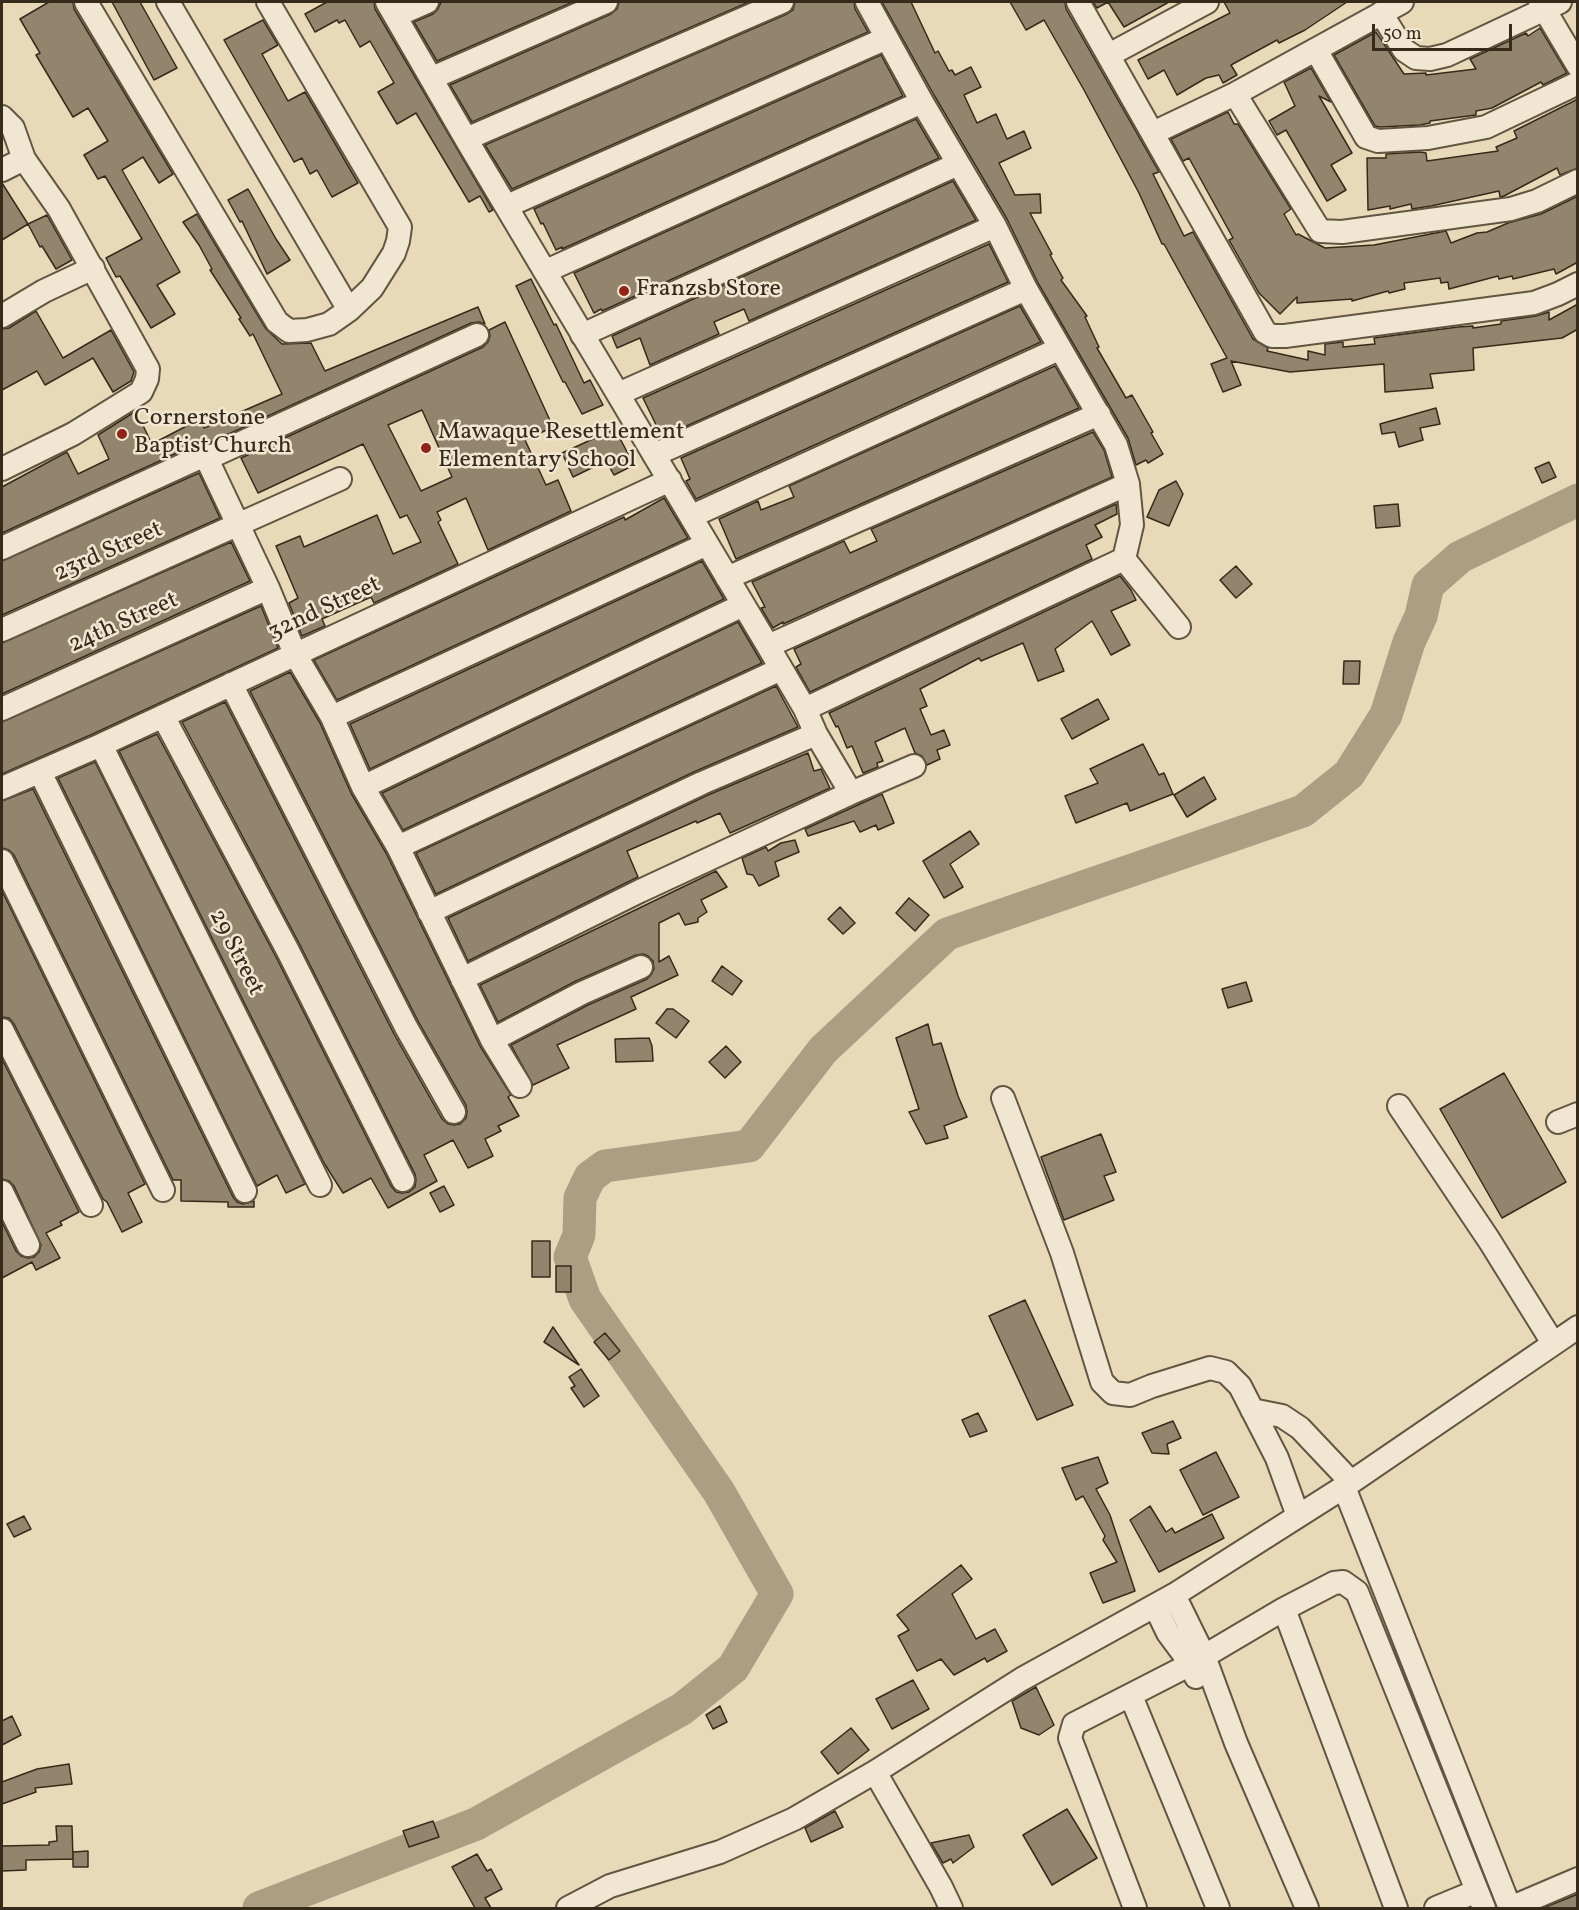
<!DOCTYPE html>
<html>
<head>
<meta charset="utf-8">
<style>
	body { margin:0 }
	#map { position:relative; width:1579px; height:1910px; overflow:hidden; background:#e8d9b9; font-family:Vollkorn,serif }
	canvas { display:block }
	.frame { position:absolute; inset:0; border:3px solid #362a1a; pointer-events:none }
	.scale { position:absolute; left:1372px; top:24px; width:140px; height:27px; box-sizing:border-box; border:3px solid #362a1a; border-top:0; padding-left:8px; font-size:18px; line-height:21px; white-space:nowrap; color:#362a1a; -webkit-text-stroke:4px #f0e6d2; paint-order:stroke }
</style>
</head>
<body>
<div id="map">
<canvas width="1579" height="1910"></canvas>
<div class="frame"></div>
<div class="scale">50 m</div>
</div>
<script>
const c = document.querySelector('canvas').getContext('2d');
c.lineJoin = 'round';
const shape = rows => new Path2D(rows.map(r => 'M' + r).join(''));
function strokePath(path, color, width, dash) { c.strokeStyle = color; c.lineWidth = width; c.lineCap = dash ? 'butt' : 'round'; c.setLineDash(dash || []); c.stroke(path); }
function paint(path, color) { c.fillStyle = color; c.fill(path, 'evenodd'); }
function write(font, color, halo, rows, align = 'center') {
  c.font = font + ' Vollkorn,serif'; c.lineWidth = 5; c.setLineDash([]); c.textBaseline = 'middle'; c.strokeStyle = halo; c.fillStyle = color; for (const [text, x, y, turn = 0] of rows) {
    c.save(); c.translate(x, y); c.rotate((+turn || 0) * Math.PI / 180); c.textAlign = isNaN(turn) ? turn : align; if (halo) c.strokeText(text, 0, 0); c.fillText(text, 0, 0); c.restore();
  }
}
strokePath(shape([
	[259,1908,476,1824,682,1709,733,1668,777,1594,719,1492,585,1299,570,1257,579,1235,580,1198,590,1177,605,1166,749,1146,823,1050,947,934,1303,811,1349,774,1386,715,1409,642,1421,616,1428,585,1460,557,1578,500]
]), '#ab9e83', 33);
const building = shape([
	[49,2,73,2,74,9,173,174,159,183,143,157,122,170,180,272,157,285,175,314,151,328,120,276,116,277,106,258,142,239,105,176,98,179,84,155,108,141,88,108,73,117,36,55,40,53,20,19,49,2],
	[112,2,140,2,177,68,154,80,112,2],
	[327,2,374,2,375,9,493,210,489,212,480,196,469,202,416,113,397,124,378,92,394,83,370,41,360,47,345,20,339,23,337,20,315,32,305,14,327,2],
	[441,2,573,2,437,61,414,22,433,14,438,9,441,2],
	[619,2,749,2,472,122,450,85,611,14,617,9,619,2],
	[795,2,854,2,855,9,868,32,512,189,485,145,787,14,793,10,795,2],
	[882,2,911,2,935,53,938,51,949,71,952,70,955,75,971,67,981,87,964,95,977,123,996,114,1007,139,1024,131,1031,148,999,163,1015,195,1040,194,1041,213,1030,213,1052,254,1050,255,1063,278,1061,280,1087,316,1085,317,1099,347,1097,348,1126,398,1132,395,1153,432,1151,433,1163,454,1148,463,1146,460,1136,465,1128,438,1038,283,1007,219,934,95,882,2],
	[1010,2,1065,2,1066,9,1159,172,1153,174,1184,236,1193,232,1253,339,1268,348,1267,351,1308,360,1308,351,1325,355,1325,344,1343,342,1343,347,1375,344,1374,338,1458,327,1473,326,1473,328,1501,324,1501,321,1536,316,1549,312,1549,320,1578,304,1578,329,1562,338,1473,348,1474,370,1430,374,1433,388,1385,392,1384,364,1290,372,1231,361,1241,385,1223,392,1211,364,1227,358,1164,244,1162,244,1139,193,1084,90,1044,20,1026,30,1010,2],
	[1093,2,1169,2,1124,27,1108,2,1097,8,1093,2],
	[1224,2,1347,2,1305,30,1279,43,1277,40,1231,65,1237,75,1223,83,1219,75,1206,78,1177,95,1164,70,1148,79,1138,60,1230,13,1224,2],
	[263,20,278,45,262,54,288,101,305,92,358,183,332,197,317,170,310,174,302,158,294,162,224,40,263,20],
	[1540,28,1567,73,1543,85,1541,82,1492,108,1476,111,1476,115,1430,121,1430,123,1420,125,1380,127,1375,126,1334,55,1376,32,1404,74,1426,73,1426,75,1476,69,1470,59,1526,33,1528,36,1540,28],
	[881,55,903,96,562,249,562,247,556,250,543,223,541,224,534,209,881,55],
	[1311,68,1331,102,1319,96,1352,153,1331,165,1346,190,1327,201,1286,130,1277,135,1269,121,1295,106,1284,82,1311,68],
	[1578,99,1578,168,1560,175,1557,168,1504,196,1500,197,1499,191,1431,206,1412,209,1411,204,1390,209,1390,206,1368,210,1367,158,1386,158,1386,154,1420,152,1426,153,1427,161,1498,151,1496,147,1517,138,1514,131,1578,99],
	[1228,112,1234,124,1238,124,1291,209,1284,214,1296,235,1298,234,1325,248,1374,245,1446,231,1451,243,1477,233,1487,232,1508,223,1541,214,1578,196,1578,262,1556,274,1554,269,1513,279,1512,276,1499,279,1498,276,1449,289,1448,282,1441,283,1440,278,1404,283,1405,289,1389,293,1388,291,1352,301,1352,299,1297,303,1297,297,1280,314,1259,293,1229,240,1233,238,1189,158,1183,161,1171,139,1228,112],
	[916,119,939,158,602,311,601,309,594,313,574,273,916,119],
	[953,181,976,220,749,321,744,309,714,322,719,334,650,365,640,338,617,348,612,336,953,181],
	[2,183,28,224,2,240,2,183],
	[248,189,276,239,290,260,267,274,242,221,240,222,228,200,248,189],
	[197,214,266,329,282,344,311,343,325,371,478,307,485,324,479,322,471,323,209,443,199,443,2,533,2,487,67,452,78,474,109,459,98,435,136,411,152,444,200,419,204,428,282,394,253,334,250,336,239,319,241,318,210,270,212,269,199,245,183,222,197,214],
	[47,215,72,260,56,269,42,246,40,247,28,224,47,215],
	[989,244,1008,282,662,437,643,398,989,244],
	[531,279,554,325,556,324,584,383,590,380,603,405,582,414,565,382,563,382,516,286,531,279],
	[1020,306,1041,342,696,499,686,481,690,479,681,458,1020,306],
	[36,311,63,358,111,330,134,372,131,381,113,392,93,358,45,385,37,371,2,390,2,329,9,328,36,311],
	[505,322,553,427,525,440,546,485,558,480,571,511,488,550,466,498,437,512,441,520,438,522,458,564,374,603,371,597,322,619,325,626,302,636,289,603,298,598,276,546,300,536,304,547,377,515,393,554,421,542,407,515,400,518,363,444,258,493,241,458,483,347,488,342,490,336,489,330,505,322],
	[422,410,452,477,421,491,388,425,422,410],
	[1055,366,1079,408,736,559,719,519,758,501,761,510,794,497,789,486,1055,366],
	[1436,408,1440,424,1420,428,1423,440,1399,447,1395,432,1382,434,1380,424,1436,408],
	[615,429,634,465,614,475,606,461,573,477,562,453,615,429],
	[1093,432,1104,450,1112,477,783,624,783,622,773,628,761,608,765,607,752,582,844,541,850,553,877,541,871,529,1093,432],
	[1549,462,1556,477,1542,483,1535,468,1549,462],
	[199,473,220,518,2,615,2,561,199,473],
	[1176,481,1183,494,1169,526,1147,517,1159,490,1176,481],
	[664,498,688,538,337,700,314,660,624,517,625,520,664,498],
	[1116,504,1117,514,1095,525,1102,537,1086,545,1092,559,810,692,796,667,801,664,794,649,1116,504],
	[1398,504,1400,526,1376,528,1374,506,1398,504],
	[231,542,250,581,2,694,2,643,231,542],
	[702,561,724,599,370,769,350,724,702,561],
	[1236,566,1252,584,1236,598,1220,580,1236,566],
	[1120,576,1131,590,1136,600,1111,611,1130,645,1111,655,1092,621,1055,649,1064,671,1038,681,1023,643,981,661,979,658,920,689,927,706,920,709,931,735,944,730,950,745,937,750,940,759,927,765,922,756,915,753,905,728,875,742,883,761,877,763,878,767,863,773,852,746,847,748,838,726,836,727,829,713,1120,576],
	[261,606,278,648,95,733,2,774,2,722,261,606],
	[738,622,762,663,403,830,382,793,738,622],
	[1344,661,1360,661,1359,684,1343,684,1344,661],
	[290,672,320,723,351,793,386,853,480,1046,511,1095,508,1097,519,1116,498,1126,501,1131,485,1139,493,1156,468,1168,453,1140,424,1155,437,1181,388,1208,371,1178,343,1193,324,1163,119,751,157,734,276,957,391,1186,396,1192,402,1193,409,1192,415,1187,416,1180,415,1174,300,945,182,722,225,702,394,1034,442,1119,448,1124,454,1125,460,1124,466,1118,467,1112,466,1105,418,1021,250,691,290,672],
	[776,686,798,727,696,771,436,894,416,853,776,686],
	[1098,699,1109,719,1072,739,1061,719,1098,699],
	[1143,744,1159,775,1164,773,1173,794,1130,811,1127,803,1076,823,1065,796,1098,783,1090,769,1143,744],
	[808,753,814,771,821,769,830,788,730,833,720,813,697,823,696,821,627,851,638,877,468,961,448,918,708,795,808,753],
	[95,762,305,1184,286,1193,277,1175,257,1186,58,778,95,762],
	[1204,777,1216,799,1187,817,1174,795,1204,777],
	[33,789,233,1197,237,1202,243,1204,254,1201,254,1207,228,1207,228,1202,181,1201,181,1180,173,1180,14,855,9,850,2,848,2,801,33,789],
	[882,794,894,823,878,830,876,825,860,832,854,821,808,836,805,829,882,794],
	[970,831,979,844,950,864,963,887,944,898,923,861,970,831],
	[795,840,799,852,775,862,779,876,759,886,753,875,747,874,742,858,766,847,768,851,781,843,795,840],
	[716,871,727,887,701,900,707,912,698,918,698,922,685,925,679,913,659,923,659,962,669,956,678,975,631,997,636,1009,557,1045,569,1068,533,1085,511,1045,588,1005,647,979,651,975,654,969,653,961,648,956,643,954,636,955,576,981,498,1022,480,985,716,871],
	[2,891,145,1184,128,1193,142,1222,122,1232,107,1202,103,1199,14,1024,9,1018,2,1017,2,891],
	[909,898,929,915,915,931,896,913,909,898],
	[840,907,855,923,843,934,828,919,840,907],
	[722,966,742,981,732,995,712,981,722,966],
	[1246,982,1252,1001,1228,1008,1222,989,1246,982],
	[667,1009,673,1009,689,1021,676,1038,656,1023,667,1009],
	[928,1024,933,1045,941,1043,958,1096,967,1117,944,1126,948,1138,926,1144,909,1112,919,1109,896,1038,928,1024],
	[649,1038,652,1046,653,1061,616,1062,615,1039,649,1038],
	[726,1046,741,1062,725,1078,709,1062,726,1046],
	[2,1059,79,1212,60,1222,62,1225,46,1233,60,1258,36,1270,32,1262,2,1278,2,1222,16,1251,21,1256,28,1258,34,1257,39,1252,41,1245,14,1186,9,1181,2,1179,2,1059],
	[1504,1073,1566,1182,1502,1218,1440,1109,1504,1073],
	[1101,1134,1116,1172,1104,1176,1114,1200,1064,1220,1041,1157,1101,1134],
	[444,1186,454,1205,440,1212,430,1193,444,1186],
	[532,1241,550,1241,550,1277,532,1277,532,1241],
	[556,1266,571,1266,571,1292,556,1292,556,1266],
	[1025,1300,1073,1405,1037,1420,989,1316,1025,1300],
	[553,1327,579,1365,544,1342,553,1327],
	[605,1333,620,1351,609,1360,594,1342,605,1333],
	[581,1369,599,1396,584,1407,571,1388,575,1386,569,1377,581,1369],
	[978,1413,987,1431,970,1437,962,1420,978,1413],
	[1173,1421,1181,1438,1167,1444,1169,1454,1152,1453,1142,1433,1173,1421],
	[1216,1452,1239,1497,1203,1515,1180,1470,1216,1452],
	[1098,1457,1108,1483,1096,1489,1110,1515,1135,1591,1103,1603,1090,1573,1117,1562,1103,1540,1105,1536,1083,1496,1076,1500,1062,1468,1098,1457],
	[1150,1506,1166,1532,1172,1528,1175,1533,1212,1514,1224,1538,1159,1572,1130,1520,1150,1506],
	[24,1516,31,1529,14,1537,7,1524,24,1516],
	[961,1565,972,1579,952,1594,976,1639,995,1629,1007,1651,987,1662,985,1658,954,1675,941,1659,917,1671,898,1636,909,1630,897,1615,961,1565],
	[913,1680,929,1709,892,1729,876,1699,913,1680],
	[1036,1687,1054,1725,1039,1735,1021,1728,1012,1701,1036,1687],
	[720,1706,727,1722,713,1729,706,1715,720,1706],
	[12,1716,21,1735,2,1745,2,1721,12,1716],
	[851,1728,869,1750,838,1774,821,1752,851,1728],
	[69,1764,72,1784,35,1788,36,1792,2,1804,2,1782,37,1769,69,1764],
	[1067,1809,1097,1858,1052,1885,1023,1835,1067,1809],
	[835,1811,843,1827,811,1842,805,1828,835,1811],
	[433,1821,439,1837,409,1847,403,1831,433,1821],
	[56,1826,72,1826,73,1859,26,1860,26,1870,2,1871,2,1846,49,1845,49,1842,57,1841,56,1826],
	[969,1835,974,1847,953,1863,951,1859,943,1863,931,1843,969,1835],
	[88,1851,88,1867,73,1867,73,1852,88,1851],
	[477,1854,487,1871,491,1869,502,1889,485,1898,491,1908,475,1908,452,1867,477,1854],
	[1578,1894,1578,1908,1543,1908,1578,1894]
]);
paint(building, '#93856d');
strokePath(building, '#362a1a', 1.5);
const minor = shape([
	[86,2,277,322,289,331,307,330,329,324,349,310,372,288,394,253,398,241,400,227,268,2],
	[168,2,349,310],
	[387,2,466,139,768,646,805,709,816,734,851,793,914,766],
	[1078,2,1265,332,1272,336,1285,336,1534,303,1558,294,1578,284],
	[1540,2,1578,66],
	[1381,13,1404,50,1416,58,1430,59,1447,55,1560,2],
	[395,16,427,2],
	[1316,50,1366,137,1378,141,1428,138,1486,127,1578,83],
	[1109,55,1207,2],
	[432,78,606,2],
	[1235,94,1320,231,1342,232,1511,209,1537,201,1578,181],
	[2,117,13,128,24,159],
	[1153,133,1235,94,1402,2],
	[466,139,782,2],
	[2,170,24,159,59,209,148,369,147,379,141,392,73,434,2,469],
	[507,206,887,38],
	[546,271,922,102],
	[2,316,44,291,93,268],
	[582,335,958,164],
	[618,394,995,226],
	[654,455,1026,289],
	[208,458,477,335],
	[692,516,1059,349],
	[2,548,205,455,268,588,295,654,332,717,363,787,398,847,492,1040,520,1086],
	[1124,559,1179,627],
	[727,578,1099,414],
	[2,630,340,479],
	[768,646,1128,484],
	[231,684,406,1027,454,1112],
	[2,709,268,588],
	[805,709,1124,559,1132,525,1128,484,1116,445,1026,289,995,226,922,102,867,2],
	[163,716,288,951,403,1180],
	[332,717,707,544],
	[101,745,320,1185],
	[40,772,245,1191],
	[363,787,743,605],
	[2,788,101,745,670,480],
	[398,847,781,669],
	[2,861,163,1190],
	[429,912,702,783,816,734],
	[462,979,640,891,851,793],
	[2,1030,91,1205],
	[492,1040,582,993,641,967],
	[1003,1098,1062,1253,1102,1382,1113,1393,1130,1395,1152,1386,1210,1368,1226,1372,1240,1386,1277,1458,1298,1516],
	[1399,1106,1489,1240,1553,1343],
	[1558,1122,1578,1114],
	[2,1192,28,1245],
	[1252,1410,1282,1416,1300,1428,1351,1482],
	[1344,1487,1510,1908],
	[1174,1595,1204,1656,1236,1743,1307,1908],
	[1155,1606,1168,1633,1191,1664,1196,1677],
	[1284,1609,1334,1583,1343,1582,1357,1592,1484,1908],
	[1131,1696,1218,1908],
	[875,1772,941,1887,951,1908],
	[568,1908,610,1886,720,1852,794,1819,875,1772,1022,1679,1174,1595,1344,1487,1578,1327],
	[1135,1908,1070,1738,1074,1724,1191,1664,1284,1609,1396,1908],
	[1436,1908,1477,1891],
	[1510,1908,1578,1879]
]);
strokePath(minor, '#625642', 26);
strokePath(minor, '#f0e6d2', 22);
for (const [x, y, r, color] of [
	[624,291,6,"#8f2418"],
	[122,434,6,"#8f2418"],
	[426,448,6,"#8f2418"]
]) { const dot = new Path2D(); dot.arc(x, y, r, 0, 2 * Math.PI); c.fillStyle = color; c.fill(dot); strokePath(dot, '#f0e6d2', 2); }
write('24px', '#362a1a', '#f0e6d2', [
	["Franzsb Store",636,291],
	["Cornerstone",134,420],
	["Baptist Church",134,448],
	["Mawaque Resettlement",438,434],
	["Elementary School",438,462]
], 'left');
write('24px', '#362a1a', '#f0e6d2', [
	["23rd Street",109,553,-24],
	["32nd Street",325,610,-25],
	["24th Street",124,624,-24],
	["29 Street",235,953,63]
]);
</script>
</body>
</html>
